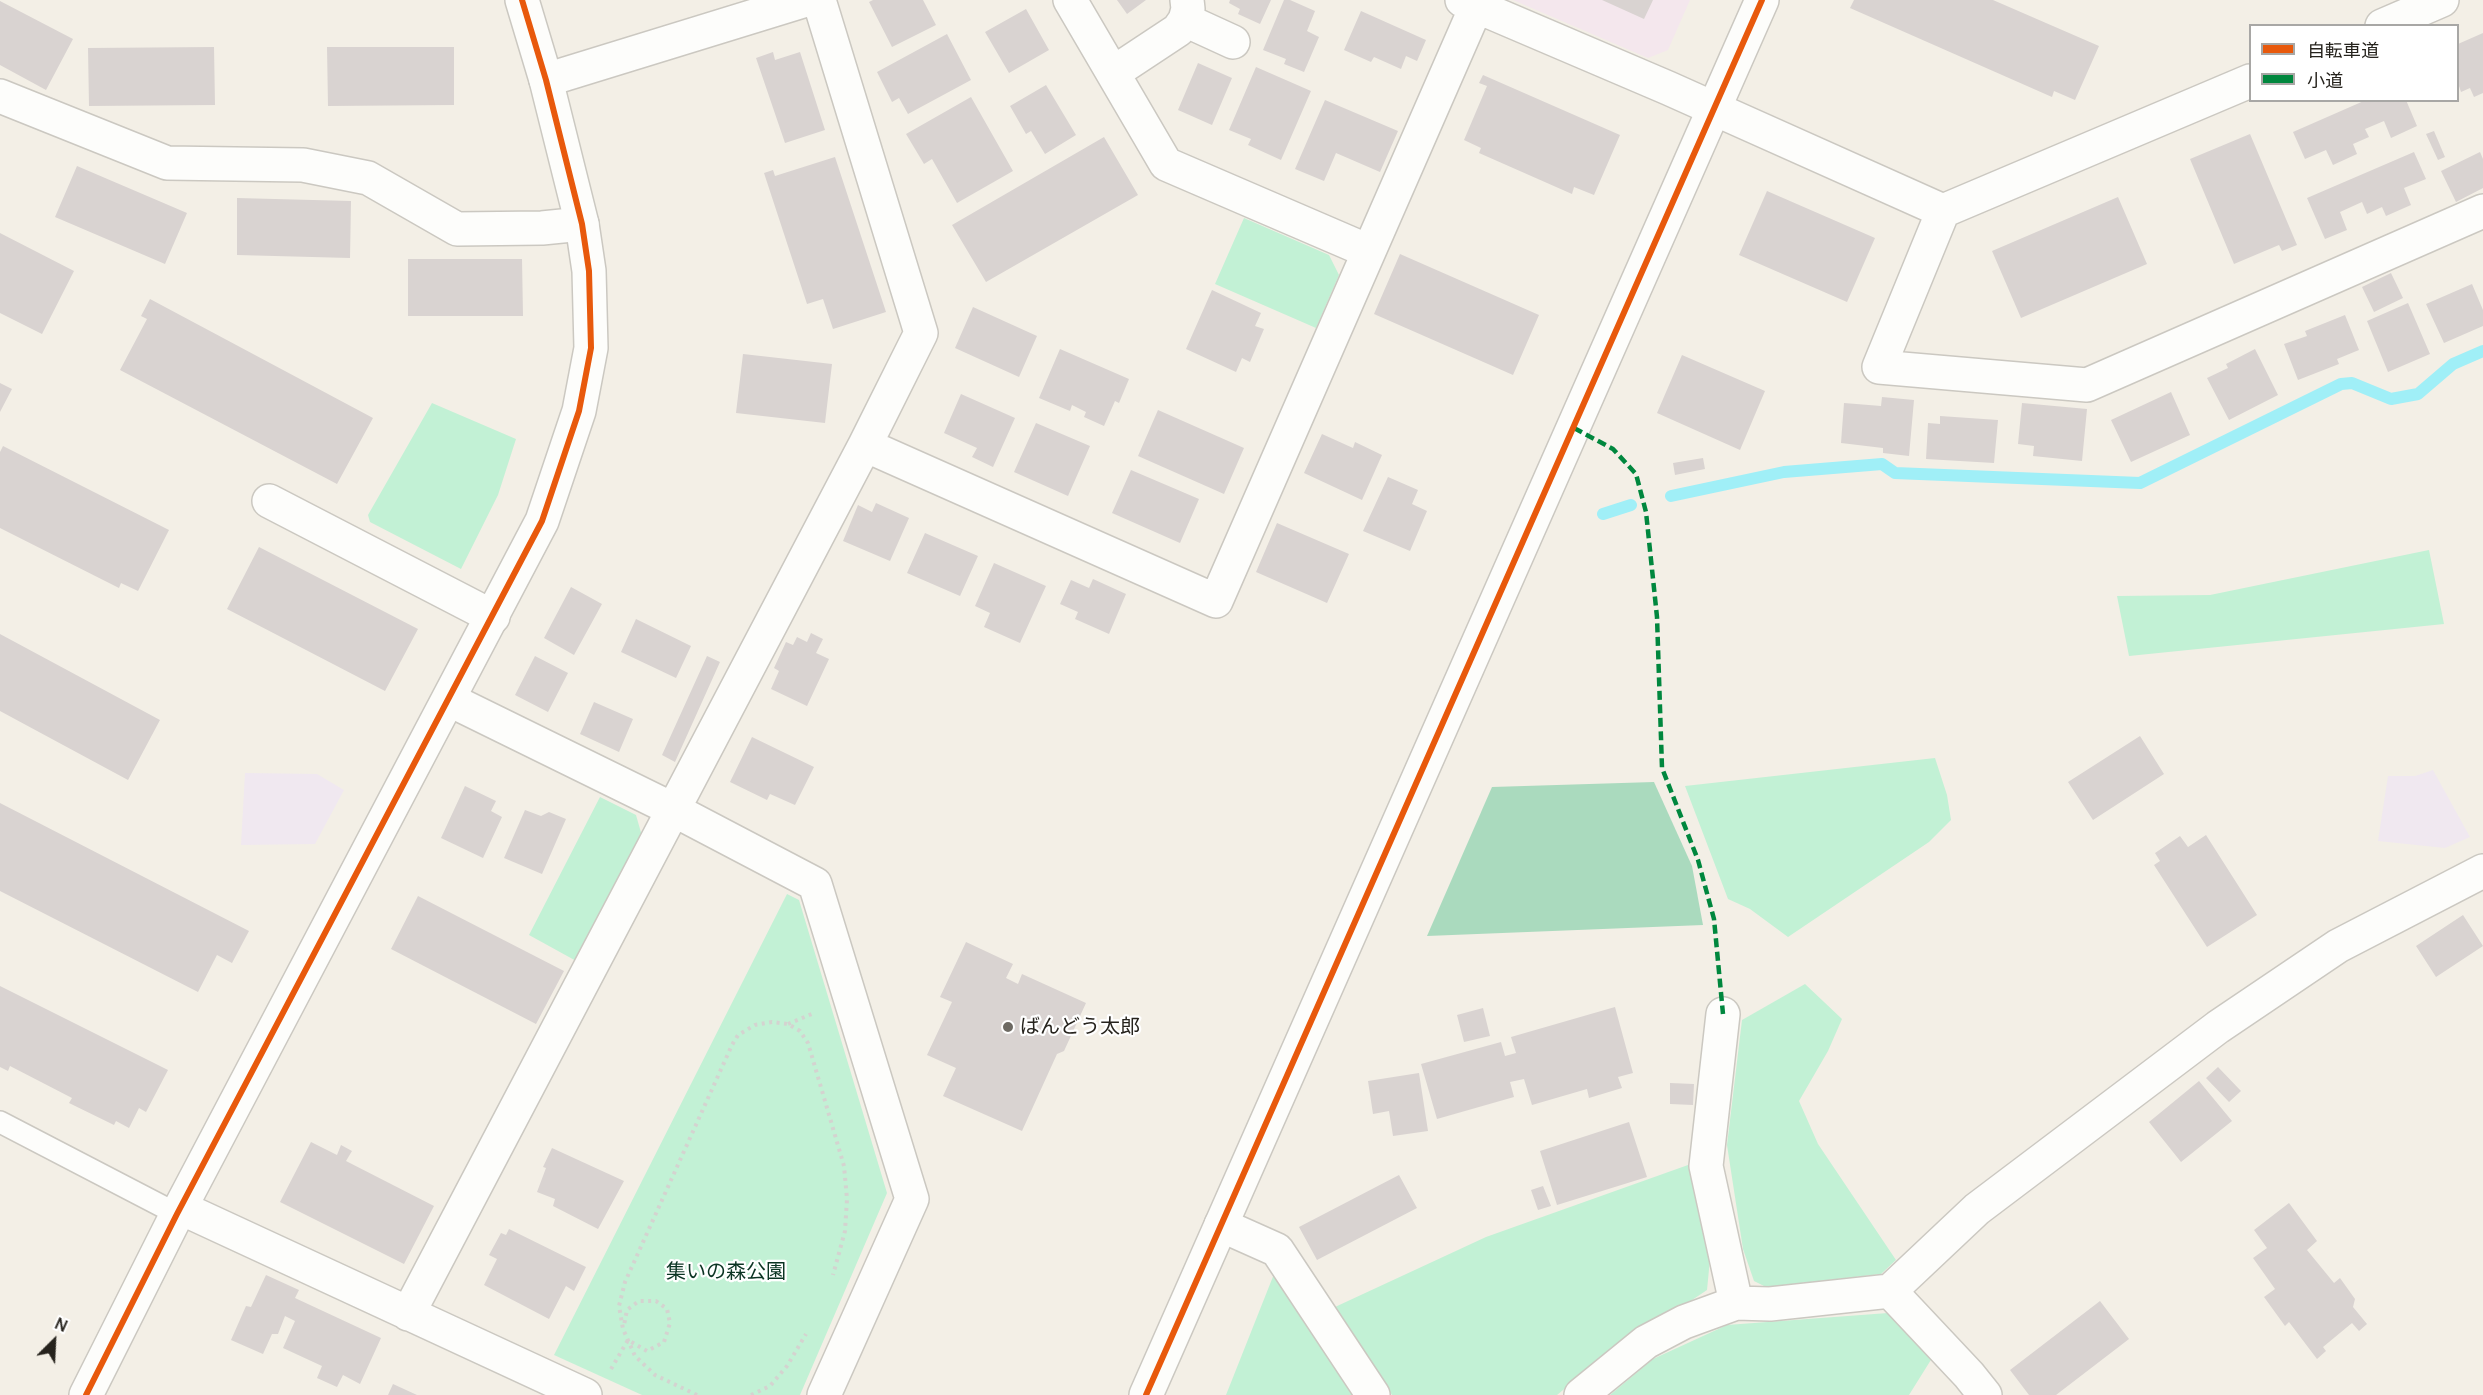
<!DOCTYPE html>
<html>
<head>
<meta charset="utf-8">
<style>
	body { margin:0 }
	#map { position:relative; width:2483px; height:1395px; overflow:hidden; background:#f3efe6; font-family:Manrope,"Noto Sans JP",sans-serif }
	canvas { display:block }
	.legend { position:absolute; left:2249px; top:24px; width:210px; height:78px; box-sizing:border-box; background:#fff; border:2px solid #a8a7a5; margin:0; padding:8px 10px; list-style:none; font-size:18px; color:#26231d }
	.legend li { display:flex; align-items:center; gap:12px; height:30px }
	.legend b { width:30px; border:2px solid #a8a7a5 }
	.north { position:absolute; left:24px; top:1311px; width:60px; height:60px; -webkit-text-stroke:4px #fff; paint-order:stroke; rotate:24deg; font-size:16px; font-weight:700; line-height:24px; text-align:center; color:#26231d }
	.north::after { content:''; display:block; margin:auto; width:21px; height:27px; background:#26231d; clip-path:polygon(50% 0,100% 100%,50% 72%,0 100%) }
</style>
</head>
<body>
<div id="map">
<canvas width="2483" height="1395"></canvas>
<ul class="legend">
<li><b style="height:8px;background:#e8590c"></b>自転車道</li>
<li><b style="height:8px;background:#00873e"></b>小道</li>
</ul>
<div class="north">N</div>
</div>
<script>
const c = document.querySelector('canvas').getContext('2d');
c.lineJoin = 'round';
function paint(path, color) { c.fillStyle = color; c.fill(path, 'evenodd'); }
const shape = rows => new Path2D(rows.map(r => 'M' + r).join(''));
function strokePath(path, color, width, dash) { c.strokeStyle = color; c.lineWidth = width; c.lineCap = dash ? 'butt' : 'round'; c.setLineDash(dash || []); c.stroke(path); }
function write(font, color, halo, rows, align = 'center') {
  c.font = font + ' Manrope,"Noto Sans JP",sans-serif'; c.lineWidth = 4.5; c.setLineDash([]); c.textBaseline = 'middle'; c.strokeStyle = halo; c.fillStyle = color; for (const [text, x, y, turn = 0] of rows) {
    c.save(); c.translate(x, y); c.rotate((+turn || 0) * Math.PI / 180); c.textAlign = isNaN(turn) ? turn : align; if (halo) c.strokeText(text, 0, 0); c.fillText(text, 0, 0); c.restore();
  }
}
paint(shape([
	[1513,0,1690,0,1668,50,1648,58]
]), '#f4e7ed');
paint(shape([
	[2433,770,2470,837,2445,848,2378,841,2388,776,2415,776],
	[245,773,317,774,344,790,315,844,241,845]
]), '#f0e8f0');
paint(shape([
	[1244,218,1329,255,1339,275,1316,328,1215,284],
	[432,403,516,439,498,495,461,569,370,522,368,515],
	[2429,550,2444,624,2129,656,2117,596,2210,595],
	[1935,758,1947,795,1951,820,1929,842,1788,937,1750,909,1728,899,1685,786],
	[600,797,636,815,642,836,578,962,529,935],
	[787,894,799,900,887,1193,800,1395,642,1395,554,1355],
	[1805,984,1842,1019,1828,1051,1799,1101,1818,1144,1896,1260,1881,1274,1766,1287,1754,1281,1743,1249,1727,1145,1742,1020],
	[1688,1165,1710,1259,1707,1290,1586,1371,1557,1395,1392,1395,1335,1307,1486,1237],
	[1276,1269,1359,1395,1226,1395],
	[1888,1313,1934,1355,1909,1395,1610,1395,1653,1359,1727,1325]
]), '#c2f1d5');
paint(shape([
	[1654,782,1692,866,1703,925,1427,936,1492,787]
]), '#aadabe');
strokePath(shape([
	[1671,496,1784,472,1882,464,1895,473,2140,483,2341,384,2352,383,2391,399,2418,394,2453,364,2483,351],
	[1603,514,1631,505]
]), '#a0eff7', 12);
paint(shape([
	[873,0,923,0,936,25,892,47,869,2],
	[1117,0,1146,0,1127,14],
	[1230,0,1271,0,1260,24,1238,14,1240,9,1229,3],
	[1284,0,1290,0,1315,11,1307,31,1319,37,1304,72,1284,64,1286,59,1263,50],
	[1602,0,1653,0,1644,19],
	[1854,0,1993,0,2099,46,2075,100,2054,91,2052,97,1850,8],
	[0,1,73,39,46,90,0,65],
	[1026,9,1049,50,1009,73,985,32],
	[1361,11,1426,40,1417,61,1406,56,1401,69,1374,57,1371,62,1344,50],
	[2483,33,2483,93,2474,97,2470,88,2461,92,2458,83,2458,44],
	[947,34,971,80,908,114,899,98,892,102,877,72],
	[214,47,215,105,89,106,88,48],
	[327,47,454,47,454,105,328,106],
	[773,52,775,60,800,52,825,130,785,143,756,58],
	[1198,63,1232,78,1212,125,1178,110],
	[1256,67,1311,91,1281,160,1248,145,1251,139,1229,130],
	[1483,75,1620,135,1594,195,1574,187,1572,194,1479,153,1481,148,1464,140,1487,86,1479,83],
	[1046,85,1076,135,1045,154,1031,131,1026,134,1010,106],
	[971,97,1013,171,957,203,932,159,924,164,906,134],
	[1325,100,1398,131,1380,172,1336,153,1324,181,1295,169],
	[2366,100,2406,100,2417,126,2391,138,2384,121,2365,129,2369,137,2353,144,2357,154,2333,165,2326,150,2305,159,2293,132],
	[2434,131,2445,157,2438,160,2426,134],
	[2250,134,2297,245,2282,251,2279,245,2234,264,2190,159],
	[1104,137,1138,195,986,282,952,225],
	[2414,152,2426,179,2404,188,2411,205,2386,216,2382,207,2367,214,2362,202,2340,212,2347,230,2325,239,2307,198],
	[2480,152,2483,159,2483,188,2456,202,2441,171],
	[835,157,886,312,833,329,823,299,807,304,764,173,773,170,775,176],
	[77,166,187,213,165,264,55,217],
	[1767,191,1875,238,1847,302,1739,255],
	[2118,197,2147,264,2021,318,1992,251],
	[237,198,351,201,350,258,237,255],
	[0,233,74,271,42,334,0,313],
	[1400,254,1539,315,1513,375,1374,314],
	[408,259,522,259,523,316,408,316],
	[2391,273,2403,298,2374,312,2362,287],
	[2472,284,2483,310,2483,326,2444,343,2426,304],
	[1212,290,1261,313,1255,326,1264,329,1250,362,1242,358,1236,372,1186,349],
	[150,299,373,418,337,484,120,370,147,319,141,316],
	[2408,303,2430,354,2388,372,2367,321],
	[973,307,1037,336,1019,377,955,348],
	[2345,315,2359,350,2337,359,2339,364,2298,380,2284,344,2307,336,2305,331],
	[1060,349,1129,379,1119,403,1115,401,1104,426,1084,417,1086,412,1072,405,1070,411,1039,398],
	[2255,349,2278,395,2229,420,2207,378,2228,368,2226,364],
	[743,354,832,364,825,423,736,413],
	[1682,355,1765,391,1740,450,1657,413],
	[0,383,12,389,0,412],
	[2171,392,2190,435,2131,462,2111,420],
	[961,394,1015,418,993,467,972,457,977,448,944,433],
	[1882,397,1914,400,1909,456,1883,453,1883,448,1841,443,1844,403,1881,406],
	[2022,403,2087,409,2082,461,2033,456,2034,446,2018,444],
	[1158,410,1244,448,1224,494,1138,456],
	[1940,416,1998,420,1994,463,1926,459,1928,423,1940,424],
	[1036,423,1090,446,1068,496,1014,472],
	[1322,434,1353,448,1355,442,1382,455,1362,500,1304,473],
	[3,446,169,530,138,591,121,583,119,588,0,528,0,452],
	[1703,458,1705,469,1675,475,1673,463],
	[1131,470,1199,499,1180,543,1112,513],
	[1388,477,1418,490,1412,504,1427,511,1410,551,1363,531],
	[876,503,909,518,890,561,843,541,858,505,872,512],
	[1277,523,1349,554,1327,603,1256,572],
	[925,533,978,556,960,596,907,573],
	[259,547,418,629,385,691,227,609],
	[994,563,1046,586,1020,643,984,627,990,613,975,606],
	[1093,579,1126,594,1109,634,1075,619,1078,612,1060,604,1071,580,1089,588],
	[571,587,602,604,574,655,544,638],
	[636,619,691,646,676,678,621,652],
	[811,633,823,639,816,653,829,659,807,706,771,689,779,671,774,668,786,642,793,645,797,637,807,642],
	[0,634,160,720,128,780,0,711],
	[535,656,568,673,548,712,515,695],
	[707,656,720,662,675,762,662,755],
	[594,702,633,719,619,752,580,734],
	[2140,736,2164,774,2093,820,2068,782],
	[752,737,814,767,795,805,770,794,767,800,730,782],
	[465,786,496,801,491,811,502,817,483,858,441,838],
	[0,803,249,931,232,963,217,955,198,992,0,891],
	[525,810,541,816,549,812,566,819,542,874,504,858],
	[2206,835,2257,915,2207,947,2154,865,2160,861,2155,853,2180,836,2188,847],
	[418,896,564,971,536,1024,391,949],
	[2463,915,2483,946,2436,977,2416,946],
	[966,942,1013,964,1006,978,1018,984,1022,974,1086,1003,1064,1051,1057,1054,1022,1131,943,1096,956,1068,927,1055,952,1002,940,997],
	[0,986,168,1070,146,1112,139,1108,129,1128,116,1121,114,1125,69,1103,72,1098,10,1066,8,1071,0,1067],
	[1615,1007,1633,1073,1618,1077,1622,1088,1589,1098,1587,1089,1532,1105,1524,1079,1510,1082,1514,1097,1437,1119,1421,1064,1501,1042,1505,1056,1516,1053,1511,1037],
	[1483,1008,1490,1036,1464,1042,1457,1015],
	[2218,1067,2241,1091,2229,1102,2206,1078],
	[1419,1073,1428,1131,1393,1136,1389,1111,1373,1114,1368,1081],
	[2199,1081,2232,1121,2181,1162,2149,1122],
	[1670,1083,1694,1084,1693,1105,1670,1104],
	[1629,1122,1647,1177,1557,1205,1540,1151],
	[311,1142,337,1155,341,1145,352,1151,346,1161,434,1206,404,1264,280,1202],
	[552,1148,624,1181,598,1229,553,1206,555,1199,537,1192,546,1168,543,1167],
	[1399,1175,1417,1208,1317,1260,1299,1227],
	[1543,1186,1551,1206,1538,1210,1531,1190],
	[2289,1203,2317,1241,2307,1250,2334,1283,2340,1278,2355,1299,2353,1307,2367,1324,2359,1331,2352,1323,2323,1347,2326,1351,2317,1359,2289,1322,2285,1326,2264,1297,2275,1289,2253,1258,2267,1248,2254,1230],
	[509,1229,586,1267,574,1291,566,1286,549,1319,484,1285,497,1259,489,1255,501,1233,506,1235],
	[266,1275,299,1290,295,1298,381,1338,360,1384,343,1375,337,1387,317,1378,322,1366,283,1348,295,1321,285,1316,278,1334,272,1334,263,1354,231,1340,246,1306,251,1307],
	[2100,1301,2129,1339,2056,1395,2029,1395,2010,1370],
	[393,1384,417,1395,388,1395]
]), '#d9d3d1');
const lane = shape([
	[0,1122,177,1214]
]);
const street = shape([
	[1070,0,1166,164,1368,251],
	[1462,0,1668,88,1943,211,2250,81],
	[1185,20,1233,42],
	[2382,26,2442,0],
	[1113,73,1178,30,1185,20,1188,9,1187,0],
	[546,80,806,0],
	[0,96,167,163,303,165,368,178,457,229,542,228,582,224],
	[1943,211,1879,367,2087,385,2483,211],
	[865,445,1216,601,1476,7],
	[269,501,493,617],
	[450,700,674,810,815,884,912,1199,824,1395],
	[1723,1014,1706,1166,1736,1303],
	[181,1208,585,1395],
	[1221,1225,1277,1250,1373,1395],
	[1890,1291,1969,1375,1985,1395],
	[408,1314,865,445,921,333,819,0],
	[1581,1395,1646,1342,1684,1322,1736,1303,1770,1304,1890,1291,1977,1209,2218,1027,2338,946,2483,871]
]);
const secondary = shape([
	[86,1395,177,1214,542,521,579,411,591,348,589,271,582,224,546,80,522,0],
	[1146,1395,1762,0]
]);
strokePath(lane, '#cbc8c1', 24);
strokePath(street, '#cbc8c1', 36);
strokePath(secondary, '#cbc8c1', 36);
strokePath(shape([
	[788,1024,814,1013],
	[611,1369,628,1340,647,1351,664,1342,670,1323,667,1309,656,1301,639,1301,627,1310,624,1325],
	[697,1395,655,1375,635,1356,623,1329,619,1306,625,1282,732,1045,738,1035,755,1025,772,1022,788,1024,800,1031,808,1043,844,1166,847,1199,845,1231,833,1275],
	[751,1395,770,1386,787,1366,806,1334]
]), '#d4d3d0', 4, [3, 4.5]);
strokePath(lane, '#fdfdfb', 21);
strokePath(street, '#fdfdfb', 33);
strokePath(secondary, '#fdfdfb', 33);
strokePath(shape([
	[1574,428,1613,449,1636,474,1646,512,1657,617,1662,768,1698,860,1714,919,1723,1014]
]), '#00873e', 4.5, [9, 4.5]);
strokePath(shape([
	[86,1395,177,1214,542,521,579,411,591,348,589,271,582,224,546,80,522,0],
	[1146,1395,1762,0]
]), '#e8590c', 6);
for (const [x, y, r, color] of [
	[1008,1027,6,"#6e6a63"]
]) { const dot = new Path2D(); dot.arc(x, y, r, 0, 2 * Math.PI); c.fillStyle = color; c.fill(dot); strokePath(dot, '#fff', 2); }
write('20px', '#26231d', '#fff', [
	["ばんどう太郎",1020,1027]
], 'left');
write('20px', '#0b3423', '#fff', [
	["集いの森公園",726,1272]
]);
</script>
</body>
</html>
